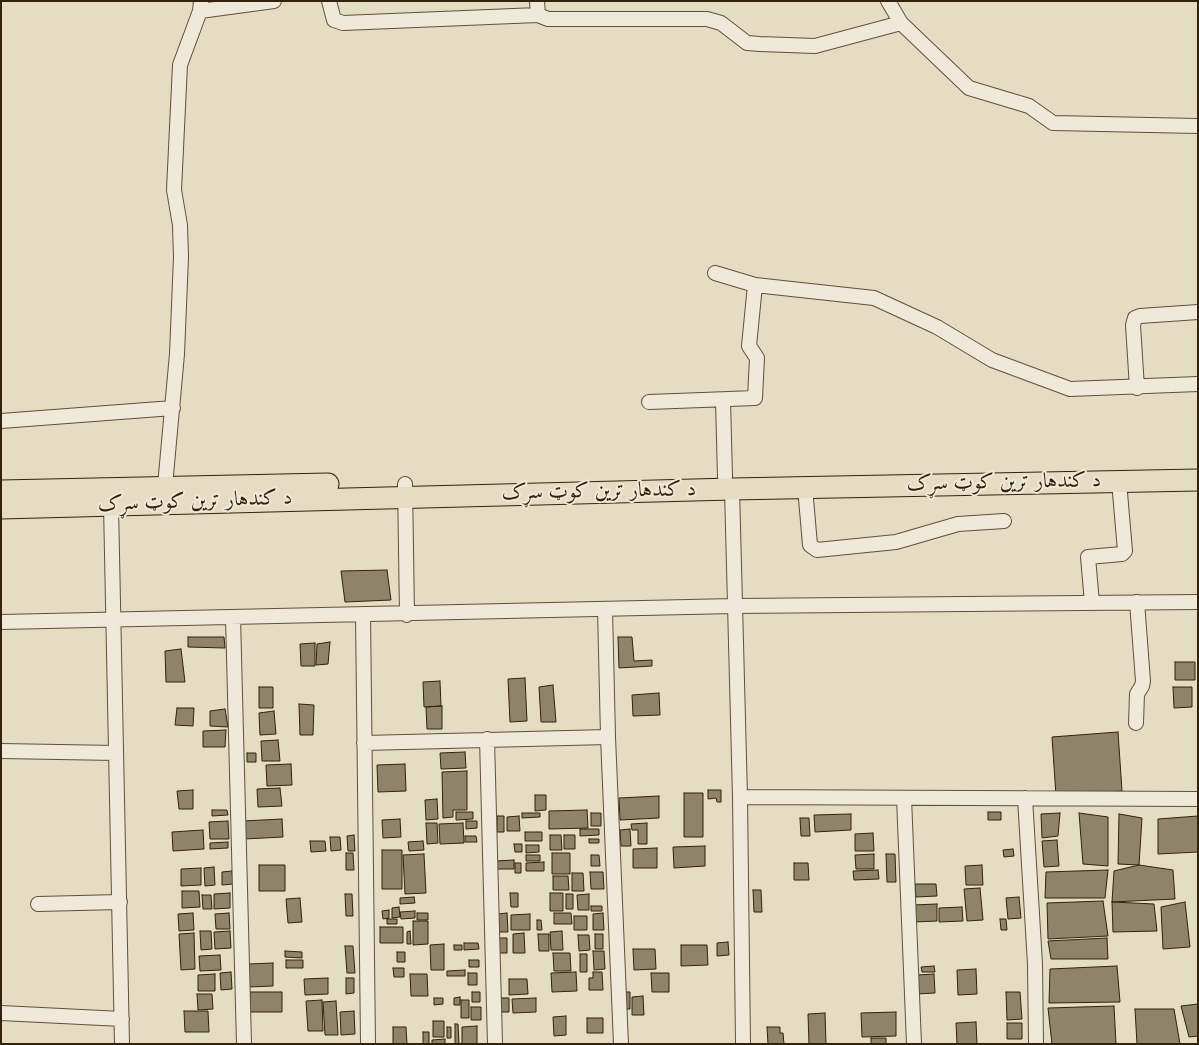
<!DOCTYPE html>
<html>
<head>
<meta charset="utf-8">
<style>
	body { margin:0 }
	#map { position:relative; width:1199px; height:1045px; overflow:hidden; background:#e5ddc3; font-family:Cardo,serif }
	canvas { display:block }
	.frame { position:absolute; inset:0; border:2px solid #33210c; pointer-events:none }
</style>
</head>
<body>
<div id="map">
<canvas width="1199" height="1045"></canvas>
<div class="frame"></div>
</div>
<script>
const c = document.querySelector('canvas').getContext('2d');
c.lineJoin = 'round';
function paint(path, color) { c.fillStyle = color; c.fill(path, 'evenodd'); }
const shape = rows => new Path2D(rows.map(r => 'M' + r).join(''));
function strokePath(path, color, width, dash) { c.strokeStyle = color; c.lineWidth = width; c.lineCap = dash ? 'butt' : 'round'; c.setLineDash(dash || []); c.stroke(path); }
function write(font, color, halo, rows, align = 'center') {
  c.font = font + ' Cardo,Amiri,serif'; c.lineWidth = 4; c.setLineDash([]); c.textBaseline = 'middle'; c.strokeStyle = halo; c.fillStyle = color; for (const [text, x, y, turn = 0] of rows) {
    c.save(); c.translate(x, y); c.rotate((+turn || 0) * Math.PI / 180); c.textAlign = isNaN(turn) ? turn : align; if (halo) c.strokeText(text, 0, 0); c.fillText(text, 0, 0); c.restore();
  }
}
const building = shape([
	[387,570,391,600,345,602,341,571,387,570],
	[188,637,224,637,225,648,188,647,188,637],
	[618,637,632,637,634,661,652,660,652,666,619,668,618,637],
	[330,642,328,664,316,665,317,644,330,642],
	[315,643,315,666,301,666,300,644,315,643],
	[181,649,185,682,166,682,165,651,181,649],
	[1175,662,1195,662,1195,680,1175,680,1175,662],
	[525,678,527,721,510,722,508,679,525,678],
	[440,681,441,706,424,707,423,682,440,681],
	[553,685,556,722,541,722,539,687,553,685],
	[259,687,273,687,273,708,259,708,259,687],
	[1173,687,1192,687,1192,707,1174,708,1173,687],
	[659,693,660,715,633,716,632,695,659,693],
	[299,704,314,705,313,735,300,735,299,704],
	[442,706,442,729,427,729,426,707,442,706],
	[177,708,194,708,193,726,175,725,177,708],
	[225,709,228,727,210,726,210,711,225,709],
	[274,711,276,734,260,735,259,713,274,711],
	[226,730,225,747,203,747,203,731,226,730],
	[1118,732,1122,791,1056,796,1052,737,1118,732],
	[278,740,280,761,262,761,261,741,278,740],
	[465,752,466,768,441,769,440,753,465,752],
	[247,753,256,753,256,762,247,762,247,753],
	[291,764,292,785,267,786,266,765,291,764],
	[405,764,406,791,378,792,377,765,405,764],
	[467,771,467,810,453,810,453,817,443,818,442,772,467,771],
	[280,788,282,806,258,807,257,789,280,788],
	[193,790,193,809,179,809,177,791,193,790],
	[708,790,721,790,721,802,717,802,716,798,708,799,708,790],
	[684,793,703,793,703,837,684,837,684,793],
	[535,795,546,795,546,810,535,811,535,795],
	[659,796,659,818,620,820,619,798,659,796],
	[437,799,438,819,426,820,425,800,437,799],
	[212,810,227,810,228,815,212,816,212,810],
	[587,810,588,828,549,829,549,811,587,810],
	[456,812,473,812,473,819,456,820,456,812],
	[988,812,1001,812,1001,820,988,820,988,812],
	[522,813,540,813,540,817,522,818,522,813],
	[591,813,601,813,601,826,591,826,591,813],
	[1060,813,1058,836,1042,838,1041,814,1060,813],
	[1079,813,1108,817,1108,866,1083,864,1079,813],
	[851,814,851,830,815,832,814,815,851,814],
	[1119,814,1142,818,1139,865,1118,864,1119,814],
	[497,816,504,816,504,832,497,832,497,816],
	[519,816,520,831,507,831,507,817,519,816],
	[1198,816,1198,852,1158,854,1158,819,1198,816],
	[800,818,809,818,810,836,801,836,800,818],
	[282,819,283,837,244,839,243,821,282,819],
	[400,819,401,837,383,838,382,820,400,819],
	[228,821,229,839,210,839,209,822,228,821],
	[466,821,477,821,477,828,466,829,466,821],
	[426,823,437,823,438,843,427,844,426,823],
	[463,823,464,843,440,844,439,824,463,823],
	[647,823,647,844,638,844,638,830,632,830,631,824,647,823],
	[580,829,599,829,599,835,580,836,580,829],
	[630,829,631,846,621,846,620,830,630,829],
	[203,830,204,849,173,851,172,832,203,830],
	[525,832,542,832,542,841,525,841,525,832],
	[873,833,874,851,855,851,855,834,873,833],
	[354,835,355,851,348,851,347,836,354,835],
	[550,835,561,835,562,850,550,850,550,835],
	[564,835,575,835,575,849,564,849,564,835],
	[465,836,476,836,477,842,465,842,465,836],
	[330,837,340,837,341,850,331,851,330,837],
	[589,839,599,839,599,843,589,843,589,839],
	[1057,840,1059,866,1044,867,1042,841,1057,840],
	[310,841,325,841,326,851,311,852,310,841],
	[423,841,424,850,409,851,408,842,423,841],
	[228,842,228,848,210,849,210,843,228,842],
	[514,844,522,844,522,852,515,852,514,844],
	[526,845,539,845,539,852,526,853,526,845],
	[705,846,705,866,674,868,673,847,705,846],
	[657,848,657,868,633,868,633,849,657,848],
	[1013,849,1014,856,1004,857,1003,850,1013,849],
	[382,850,402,850,402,889,382,889,382,850],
	[346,853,353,853,354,870,346,870,346,853],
	[552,853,570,853,570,874,552,874,552,853],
	[424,854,426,893,405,894,403,855,424,854],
	[874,854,874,869,856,869,855,855,874,854],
	[886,854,895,854,896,882,887,882,886,854],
	[526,855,540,855,540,861,526,861,526,855],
	[591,855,599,855,600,866,591,866,591,855],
	[514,860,514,869,496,869,496,861,514,860],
	[544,862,544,871,526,871,526,863,544,862],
	[515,863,521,863,521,873,515,873,515,863],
	[794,863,808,863,809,880,794,880,794,863],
	[259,865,285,865,285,891,259,891,259,865],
	[982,865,983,885,966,885,965,866,982,865],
	[1139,865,1173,870,1175,899,1112,902,1114,871,1139,865],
	[214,867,215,885,205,886,204,868,214,867],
	[201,868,201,885,181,886,181,869,201,868],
	[878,870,879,879,854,880,853,871,878,870],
	[1108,870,1105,898,1045,898,1046,872,1108,870],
	[232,871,233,884,222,885,222,872,232,871],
	[590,872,603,872,604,889,591,889,590,872],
	[572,873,583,873,584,891,572,891,572,873],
	[553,876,568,876,569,890,553,890,553,876],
	[915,884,936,884,937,896,916,897,915,884],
	[980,888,983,920,967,921,964,889,980,888],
	[753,890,761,890,762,912,754,912,753,890],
	[182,891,199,891,200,907,182,908,182,891],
	[230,893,230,908,214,909,214,894,230,893],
	[510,893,518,893,518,907,511,907,510,893],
	[550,893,563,893,563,911,550,911,550,893],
	[345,894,352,894,353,916,346,916,345,894],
	[566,894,573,894,573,909,566,909,566,894],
	[589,894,589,910,578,910,577,895,589,894],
	[202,895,211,895,212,909,203,909,202,895],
	[414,897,415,903,400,904,400,898,414,897],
	[1019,897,1021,918,1008,919,1006,898,1019,897],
	[300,898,302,922,288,923,286,899,300,898],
	[1103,901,1108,936,1048,939,1047,903,1103,901],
	[1112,902,1154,904,1157,931,1113,932,1112,902],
	[1185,902,1190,947,1163,949,1161,907,1185,902],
	[937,904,937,921,914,922,913,905,937,904],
	[591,906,602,906,602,911,591,911,591,906],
	[399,907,400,917,392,918,392,908,399,907],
	[962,907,963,921,939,922,939,908,962,907],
	[389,910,389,918,383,919,382,911,389,910],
	[415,911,415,918,401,919,400,912,415,911],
	[193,913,194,930,179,931,178,914,193,913],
	[229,913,230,929,216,929,215,914,229,913],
	[417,913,428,913,428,920,417,920,417,913],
	[507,913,508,932,498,932,498,914,507,913],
	[554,913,571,913,572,924,554,924,554,913],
	[603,913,604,930,593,930,593,914,603,913],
	[530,914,530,930,511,930,511,915,530,914],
	[574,916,587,916,587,930,574,930,574,916],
	[387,919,397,919,397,924,387,924,387,919],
	[1000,919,1006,919,1007,930,1001,930,1000,919],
	[537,920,541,920,542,930,537,930,537,920],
	[413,921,428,921,428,944,413,945,413,921],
	[380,927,403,927,403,943,380,943,380,927],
	[200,931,211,931,212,949,201,950,200,931],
	[230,931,231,948,215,949,214,932,230,931],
	[410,931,411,944,407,944,407,932,410,931],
	[562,931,563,950,551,950,550,932,562,931],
	[194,933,195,969,181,970,179,934,194,933],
	[524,933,525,953,513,953,513,934,524,933],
	[538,934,549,934,549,951,539,951,538,934],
	[595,934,603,934,603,949,595,949,595,934],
	[578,935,589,935,590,950,579,951,578,935],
	[498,938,507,938,507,953,499,953,498,938],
	[1107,938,1108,959,1051,959,1048,941,1107,938],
	[728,942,729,955,717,956,717,943,728,942],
	[464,943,478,943,479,949,464,950,464,943],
	[444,944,444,970,431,970,430,945,444,944],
	[454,945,462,945,462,950,454,950,454,945],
	[681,945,707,945,708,965,681,966,681,945],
	[345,946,353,946,355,973,347,973,345,946],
	[633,949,655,949,656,969,634,970,633,949],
	[285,951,302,952,302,958,285,957,285,951],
	[593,951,604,951,605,969,594,970,593,951],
	[397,952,405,952,405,962,397,962,397,952],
	[553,953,570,953,571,971,554,971,553,953],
	[580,954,587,954,587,972,580,972,580,954],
	[220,955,221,970,200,971,199,956,220,955],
	[286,960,303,960,303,968,286,968,286,960],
	[469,960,479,960,479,967,469,967,469,960],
	[273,963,273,986,249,987,249,964,273,963],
	[934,966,935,972,922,972,921,967,934,966],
	[1117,966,1120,1002,1049,1003,1050,969,1117,966],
	[393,968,404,968,404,977,394,977,393,968],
	[976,969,977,994,958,995,957,970,976,969],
	[465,970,465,976,447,976,447,971,465,970],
	[231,972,232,989,221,990,220,973,231,972],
	[576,972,577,991,552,992,551,973,576,972],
	[593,972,602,972,603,990,589,990,589,978,593,978,593,972],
	[468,973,477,973,477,985,468,985,468,973],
	[651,973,669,973,669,992,652,992,651,973],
	[215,974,215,991,198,991,198,975,215,974],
	[410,974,427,974,428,996,411,996,410,974],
	[934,974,935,993,917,994,917,975,934,974],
	[328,978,328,994,305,995,304,979,328,978],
	[346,978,354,978,354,993,346,994,346,978],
	[509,979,527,979,528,994,509,995,509,979],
	[250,992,282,992,282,1012,249,1012,250,992],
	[472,992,480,992,480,1002,472,1002,472,992],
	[623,992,630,992,630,1009,624,1009,623,992],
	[1006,992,1020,992,1022,1019,1007,1020,1006,992],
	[197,994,212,994,213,1009,198,1010,197,994],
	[643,996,644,1015,632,1015,632,997,643,996],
	[460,997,460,1005,454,1005,454,998,460,997],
	[434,998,443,998,443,1004,434,1005,434,998],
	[500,998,509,998,509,1012,500,1012,500,998],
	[536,998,536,1012,513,1013,512,999,536,998],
	[322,1000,323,1031,308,1031,306,1001,322,1000],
	[461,1000,469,1000,469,1018,461,1018,461,1000],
	[336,1001,338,1035,325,1035,323,1002,336,1001],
	[1198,1004,1198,1036,1189,1037,1181,1006,1198,1004],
	[1114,1006,1116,1044,1052,1044,1048,1008,1114,1006],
	[471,1007,481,1007,481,1020,471,1020,471,1007],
	[1135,1009,1174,1009,1180,1044,1137,1044,1135,1009],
	[184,1011,208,1011,209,1032,185,1032,184,1011],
	[354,1011,355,1034,341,1035,340,1012,354,1011],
	[896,1012,896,1036,862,1037,861,1013,896,1012],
	[825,1013,826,1044,809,1044,808,1014,825,1013],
	[566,1016,566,1035,554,1036,553,1017,566,1016],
	[587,1018,603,1018,603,1033,587,1033,587,1018],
	[433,1021,444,1021,444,1037,433,1037,433,1021],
	[976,1022,977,1044,957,1044,956,1023,976,1022],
	[1007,1023,1022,1023,1022,1039,1007,1039,1007,1023],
	[455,1024,458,1024,459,1044,455,1044,455,1024],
	[477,1026,477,1044,462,1044,462,1027,477,1026],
	[393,1027,406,1027,407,1044,393,1044,393,1027],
	[447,1027,451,1027,451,1038,447,1038,447,1027],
	[767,1027,780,1027,780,1033,783,1033,784,1044,768,1044,767,1027],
	[423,1032,429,1032,429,1044,423,1044,423,1032],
	[871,1038,886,1038,886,1044,871,1044,871,1038],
	[445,1039,445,1044,432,1044,432,1040,445,1039]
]);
paint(building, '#90836b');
strokePath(building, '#33210c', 1);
const minor = shape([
	[329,1,334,20,343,23,538,15,548,19,707,19,721,23,747,43,760,44,815,46,901,23],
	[537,1,538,15],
	[888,1,901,23,969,88,1029,106,1053,123,1198,126],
	[200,11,274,1],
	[715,273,755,285,874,298,937,327,992,360,1070,389,1198,384],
	[1137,388,1133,325,1135,318,1140,316,1198,312],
	[723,400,725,477],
	[649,402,755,398,757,358,749,346,755,285],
	[1,421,173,408],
	[405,484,407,615],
	[165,486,177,354,181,257,180,225,174,190,180,65,200,11,201,1],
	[805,487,810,545,817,550,896,542,958,524,1004,521],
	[732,489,740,797,743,1044],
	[111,505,122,1044],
	[1092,603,1088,557,1122,554,1125,551,1119,481],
	[605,609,608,737,621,1044],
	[363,614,368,1044],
	[233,617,244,1044],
	[1,622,734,606,1198,602],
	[1136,723,1137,694,1142,686,1143,681,1137,602],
	[487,739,495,1044],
	[364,743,608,737],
	[1,751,116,753],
	[740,797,1198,799],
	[904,798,914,1044],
	[1025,798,1035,964,1036,1044],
	[38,904,120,902],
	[1,1013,122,1019]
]);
const primary = shape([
	[1,491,328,484],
	[1,508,732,489,1198,480]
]);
strokePath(minor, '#60503a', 16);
strokePath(primary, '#33210c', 23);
strokePath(minor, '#eee9d8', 14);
strokePath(primary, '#e5ddc3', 21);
write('21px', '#33210c', '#eee9d8', [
	["د کندهار ترين کوټ سړک",1004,483,-1],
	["د کندهار ترين کوټ سړک",599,492,-1],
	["د کندهار ترين کوټ سړک",195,502,-2]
]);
</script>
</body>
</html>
